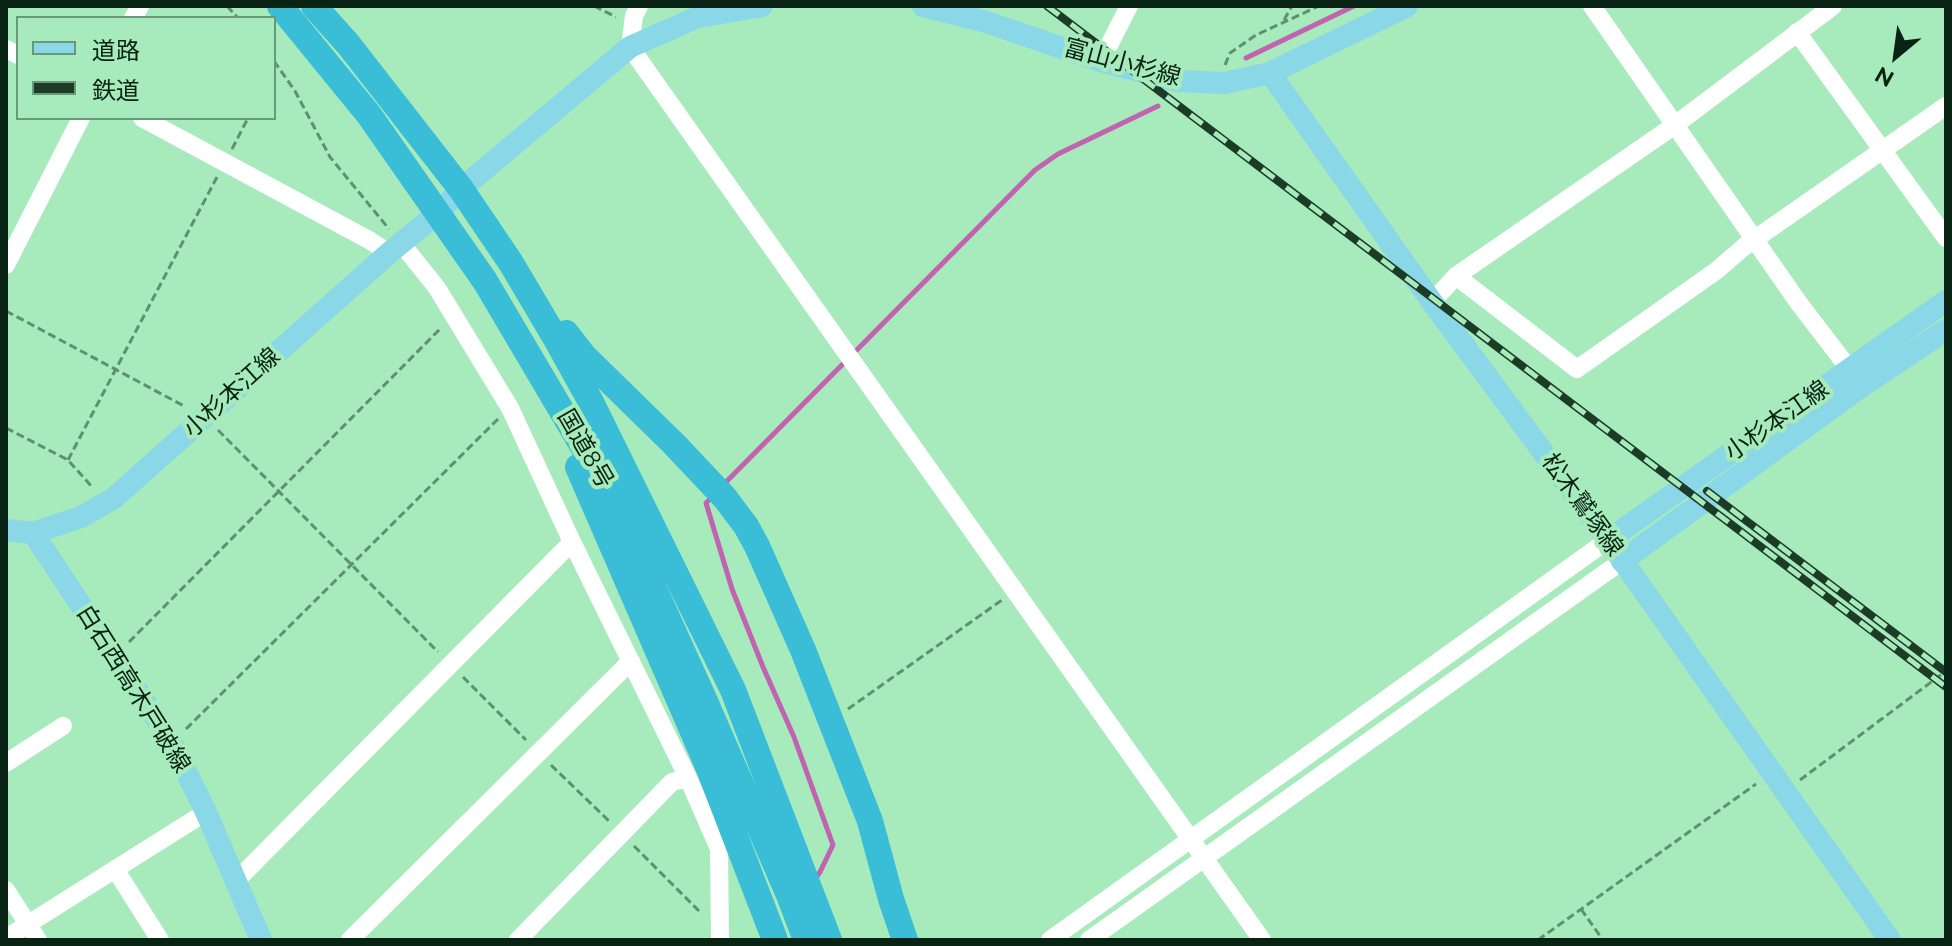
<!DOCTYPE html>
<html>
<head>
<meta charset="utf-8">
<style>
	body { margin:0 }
	#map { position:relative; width:1952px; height:946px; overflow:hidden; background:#a7eabc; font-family:Raleway,"Noto Sans JP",sans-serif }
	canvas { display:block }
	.frame { position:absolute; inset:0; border:8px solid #082313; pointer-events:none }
	.legend { position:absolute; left:16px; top:16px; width:260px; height:104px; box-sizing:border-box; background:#a7eabc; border:2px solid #679a78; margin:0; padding:10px 14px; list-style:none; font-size:24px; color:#082313 }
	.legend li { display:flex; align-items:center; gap:16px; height:40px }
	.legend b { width:40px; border:2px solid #679a78 }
	.north { position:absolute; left:1856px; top:16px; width:80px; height:80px; -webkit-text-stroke:6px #a7eabc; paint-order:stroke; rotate:209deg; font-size:22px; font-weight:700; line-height:32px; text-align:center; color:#082313 }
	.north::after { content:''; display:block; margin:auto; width:28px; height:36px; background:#082313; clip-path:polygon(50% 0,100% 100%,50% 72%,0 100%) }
</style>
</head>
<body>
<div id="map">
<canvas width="1952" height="946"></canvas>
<div class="frame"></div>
<ul class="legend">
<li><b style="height:10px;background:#89d7e7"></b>道路</li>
<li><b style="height:10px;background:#1c3c28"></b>鉄道</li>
</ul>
<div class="north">N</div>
</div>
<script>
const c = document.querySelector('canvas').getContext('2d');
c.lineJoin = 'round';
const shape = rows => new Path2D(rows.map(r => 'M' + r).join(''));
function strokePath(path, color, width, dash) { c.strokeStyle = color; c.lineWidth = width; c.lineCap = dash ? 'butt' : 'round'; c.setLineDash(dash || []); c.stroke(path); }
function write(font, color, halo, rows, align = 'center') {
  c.font = font + ' Raleway,"Noto Sans JP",sans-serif'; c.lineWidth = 8; c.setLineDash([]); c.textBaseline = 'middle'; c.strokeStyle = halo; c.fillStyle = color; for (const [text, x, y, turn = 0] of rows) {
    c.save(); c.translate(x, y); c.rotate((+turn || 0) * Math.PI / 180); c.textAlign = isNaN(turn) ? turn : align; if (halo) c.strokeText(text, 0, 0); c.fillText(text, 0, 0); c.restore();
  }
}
strokePath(shape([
	[1246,58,1354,6],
	[723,485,1035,170,1058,154,1158,106],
	[713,496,706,503,732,589,763,667,794,737,833,845,820,872,815,879]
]), '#c163b1', 5);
strokePath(shape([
	[227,6,238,18],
	[594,6,616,17],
	[1284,20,1292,6],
	[274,61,295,91,330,157,389,229],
	[1225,65,1230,53,1256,35,1319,6],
	[232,149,248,118],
	[6,311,186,407],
	[6,428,68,460,93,488],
	[218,430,438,652],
	[68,460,217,177],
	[129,642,442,327],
	[463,677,526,740],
	[848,709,1002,600],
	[186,729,498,419],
	[551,765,609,821],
	[1800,780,1946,671],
	[634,846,702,914],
	[1581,909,1603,940],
	[1538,940,1756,784]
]), '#5f9070', 3, [8, 4]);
strokePath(shape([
	[639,6,634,16,630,47,1262,940],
	[1592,6,1798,302,1850,370],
	[133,18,140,6],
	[1797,32,1946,238],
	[6,49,18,55],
	[1101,61,1129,6],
	[142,118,369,240,389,253],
	[401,243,437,288,510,408,572,542,688,778,719,849,720,940],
	[6,265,81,118],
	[1456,276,1577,369,1716,271,1745,246,1946,106],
	[1432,302,1456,276,1675,125,1833,6],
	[6,763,63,726],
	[115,869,160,940],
	[236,881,572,542],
	[6,890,38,940],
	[6,938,206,812],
	[350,940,631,661],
	[518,940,672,782,688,778],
	[1050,940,1608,540],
	[1089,940,1622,561]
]), '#fff', 18);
strokePath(shape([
	[923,6,983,21,1101,61,1178,81,1224,83,1270,73,1407,6],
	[1270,73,1432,302,1608,540,1890,940],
	[6,530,33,533,81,517,114,498,389,253,438,213,461,189,630,47,698,17,762,6],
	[33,533,172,743,206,812,261,940],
	[1608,540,1946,301],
	[1622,561,1859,388,1946,330]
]), '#89d7e7', 22);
strokePath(shape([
	[280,6,369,115,485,281,612,496,705,701,789,895,806,940],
	[314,6,348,44,461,189,511,263,556,339,591,402,733,690,829,940],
	[566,333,584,356,674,444,725,498,746,526,757,546,803,650,870,821,891,899,905,940],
	[578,467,710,771,775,940]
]), '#3abdd7', 26);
const rail = shape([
	[1047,6,1946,687],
	[1707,491,1946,672]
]);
strokePath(rail, '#1c3c28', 8);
strokePath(rail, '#a7eabc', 5, [15]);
write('24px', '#082313', '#a7eabc', [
	["富山小杉線",1122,63,15],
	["小杉本江線",232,393,-42],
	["小杉本江線",1777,421,-35],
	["国道8号",585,449,60],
	["松木鷲塚線",1582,505,54],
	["白石西高木戸破線",133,689,58]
]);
</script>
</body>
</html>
